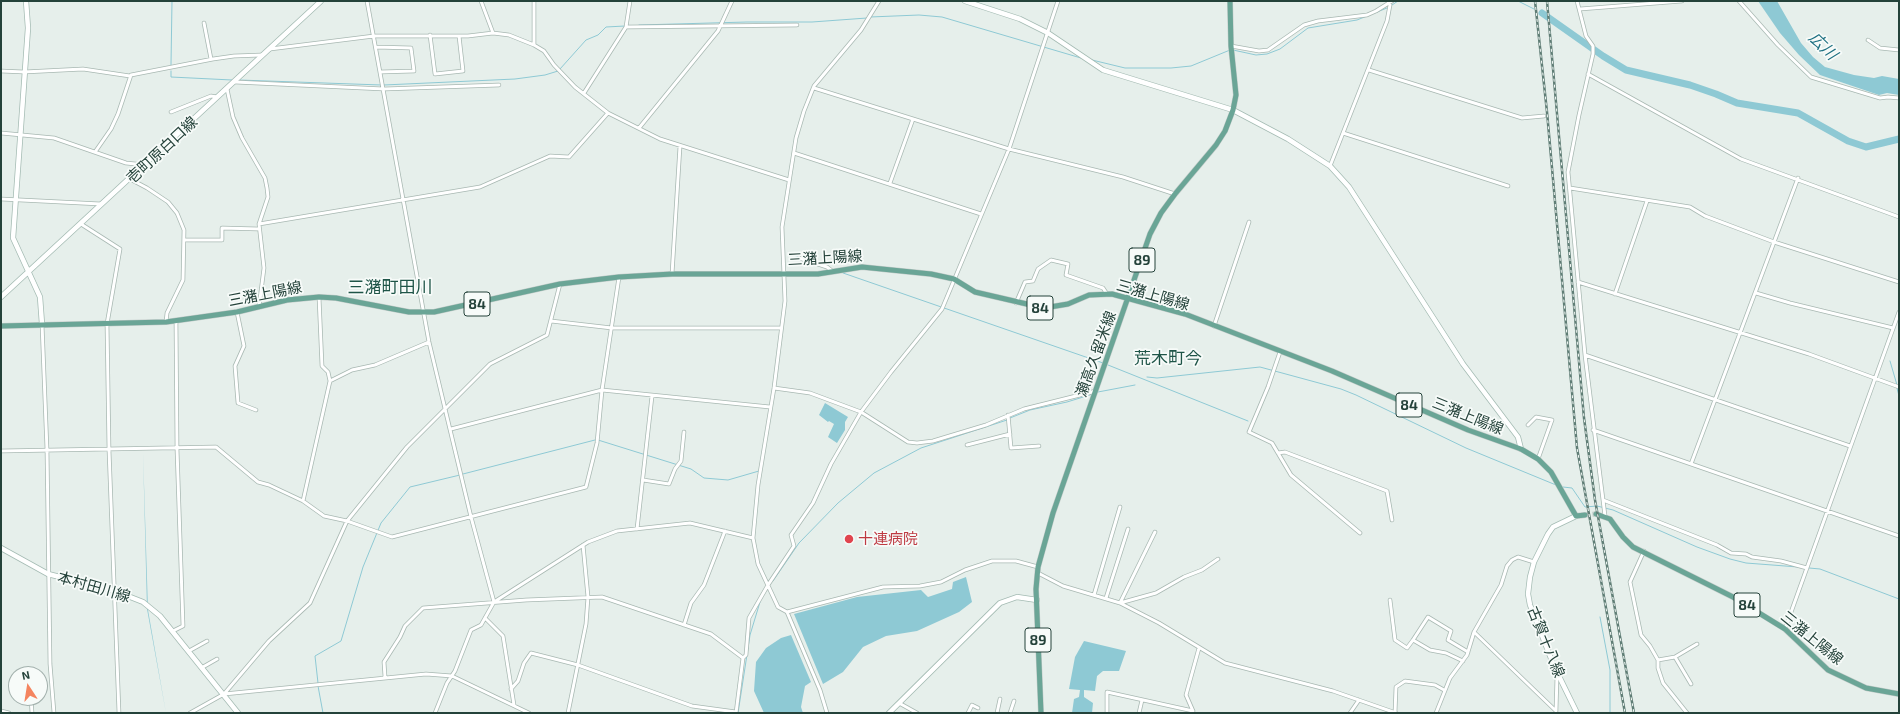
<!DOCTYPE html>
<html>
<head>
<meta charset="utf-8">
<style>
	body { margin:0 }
	#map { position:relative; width:1900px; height:714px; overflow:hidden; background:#e6efeb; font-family:"Exo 2",sans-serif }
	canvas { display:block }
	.frame { position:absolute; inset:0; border:2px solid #24423a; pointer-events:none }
	.north { position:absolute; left:8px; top:666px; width:40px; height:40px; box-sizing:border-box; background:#f7fbf9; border:1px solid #a3b1ad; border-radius:50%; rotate:348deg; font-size:11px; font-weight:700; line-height:16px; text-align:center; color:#24423a }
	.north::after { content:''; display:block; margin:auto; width:14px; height:18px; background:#f4845f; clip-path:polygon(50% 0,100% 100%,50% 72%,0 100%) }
</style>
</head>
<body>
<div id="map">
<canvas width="1900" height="714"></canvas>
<div class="frame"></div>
<div class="north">N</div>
</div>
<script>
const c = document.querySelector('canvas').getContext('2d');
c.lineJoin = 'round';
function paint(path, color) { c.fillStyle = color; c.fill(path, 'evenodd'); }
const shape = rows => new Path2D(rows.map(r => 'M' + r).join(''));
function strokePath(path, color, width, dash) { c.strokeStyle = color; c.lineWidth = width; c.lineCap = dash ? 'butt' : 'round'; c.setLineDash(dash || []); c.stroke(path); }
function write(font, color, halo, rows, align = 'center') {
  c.font = font + ' "Exo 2","Noto Sans JP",sans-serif'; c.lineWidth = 3.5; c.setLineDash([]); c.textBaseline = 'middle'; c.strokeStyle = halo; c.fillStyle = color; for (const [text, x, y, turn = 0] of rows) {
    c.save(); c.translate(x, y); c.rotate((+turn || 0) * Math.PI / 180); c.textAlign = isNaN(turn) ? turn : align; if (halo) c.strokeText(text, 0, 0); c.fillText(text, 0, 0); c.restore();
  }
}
paint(shape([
	[1758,1,1777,1,1801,43,1813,57,1825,67,1854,75,1874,78,1882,76,1899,79,1899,95,1887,93,1879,95,1820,75,1799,55,1780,33],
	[825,403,848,417,845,422,845,430,837,443,828,437,834,424,829,421,828,422,819,415],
	[143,452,148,610,166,713,147,609],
	[966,577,972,602,959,612,917,631,886,636,863,647,843,672,823,684,794,614,857,597,921,590,928,597,952,589,953,582],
	[791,635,811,682,805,686,801,707,803,713,764,713,754,691,756,662,766,648,781,638],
	[1084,641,1126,651,1119,671,1103,671,1097,676,1095,691,1084,690,1084,697,1093,703,1092,713,1072,713,1074,699,1079,697,1080,690,1069,689,1075,657]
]), '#8ec9d4');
strokePath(shape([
	[1518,1,1534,9],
	[1392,5,1398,1],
	[870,17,919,15,942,17,1081,58],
	[639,25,747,22,812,22,867,18],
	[1233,50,1256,55,1267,54,1280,49,1308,28,1357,20,1387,8],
	[1092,60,1125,68,1171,68,1191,66,1230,50],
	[171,65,172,1],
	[560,69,586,40,598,35,606,27,625,26],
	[171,71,171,77,232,80],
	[239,80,381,85],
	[384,85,515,79,545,75,558,71],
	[1872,144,1873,147],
	[790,254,799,257],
	[843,273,1103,363],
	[1890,361,1897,385],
	[1108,365,1248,421],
	[1147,377,1157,378,1260,367,1341,389,1356,395,1466,448,1556,485],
	[1897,388,1899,396],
	[1098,392,1135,385],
	[1010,418,1030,410,1067,402,1093,394],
	[598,440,691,469,704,478,728,480,759,471],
	[463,474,595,440],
	[1563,487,1572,488,1585,507,1597,506,1613,510,1697,547,1730,559,1746,563,1798,567],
	[1809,568,1820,569,1899,599],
	[773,581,799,543,838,503,874,473,921,448,1007,420],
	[1600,617,1610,670,1610,713],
	[318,683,315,656,341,641,363,567,381,523,410,487,460,475],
	[318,686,323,713],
	[738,713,750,635,760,602]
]), '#8ec9d4', 1);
strokePath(shape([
	[1542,13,1603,56,1626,70,1690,85,1716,94,1737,103,1798,113,1848,141,1866,147,1899,139]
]), '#8ec9d4', 7);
strokePath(shape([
	[1585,515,1596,514]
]), '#bfccc8', 5, [5, 2.5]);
const street = shape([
	[367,1,429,342,471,517,494,602],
	[481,1,493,33],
	[534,1,534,45],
	[1577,1,1586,36,1593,46,1593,54,1579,115,1568,172,1585,355,1603,500,1717,545,1731,553,1746,554,1752,557,1781,561,1807,568],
	[1739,1,1778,45,1811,77,1880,98,1888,97,1899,98],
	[1580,9,1682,1],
	[204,23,211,59],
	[626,27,797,25],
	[430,35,435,74,463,71,459,36],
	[1868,40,1880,48,1899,50],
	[1231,46,1259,51,1268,50,1304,25,1318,21,1367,15,1376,11,1392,1],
	[376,47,411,48,414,71,380,72],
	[270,49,374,36,468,36,493,33,509,35,534,45,544,51,554,65,575,87,608,113,660,139,789,180],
	[1369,70,1522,118,1544,116],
	[1,71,24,72,83,69,130,76],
	[1588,74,1741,159,1899,217],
	[235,82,384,89,499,85],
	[814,88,1009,149,1123,177,1175,194],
	[227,89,233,117,242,138,265,178,267,188,268,197,259,224,264,268,259,307],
	[584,93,626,27,630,1],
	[171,112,211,96,217,97],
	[639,128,718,31,732,1],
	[1,133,54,138,126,163,145,165],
	[1343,133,1508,186],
	[95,152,111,129,118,114,131,75,213,59,234,56,262,55],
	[794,153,981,214],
	[1330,166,1387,21,1390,5,1388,1],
	[130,179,147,188,168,202,177,213,184,230,183,280,167,313,166,322],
	[890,183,913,119],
	[1570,188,1690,207,1705,216,1774,242,1899,282],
	[1,199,101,204],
	[81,224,120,249,107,324,109,450,119,713],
	[259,224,480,187,550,156,569,157,608,113],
	[184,240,222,240,222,228,259,229],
	[799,258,827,267,832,271],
	[672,274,680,146],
	[1578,282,1809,354,1899,387],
	[1756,293,1790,303,1893,328],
	[1615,294,1647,201],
	[1016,303,1025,282,1033,281,1038,269,1051,260,1068,264,1066,275,1103,288,1107,294],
	[237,312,244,346,235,366,238,403,256,410],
	[551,321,612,328,781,328],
	[42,324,47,450,50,664,54,713],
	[1214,326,1249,222],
	[1280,352,1268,387,1249,432,1272,443,1291,475,1360,533],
	[1585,355,1850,446],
	[330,381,352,370,375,365,429,342],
	[774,388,810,393,861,412,908,442,917,443,933,441,986,425,1024,409,1096,391],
	[1008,415,1011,448,1039,446],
	[1528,425,1536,417,1552,420,1538,459],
	[451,429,602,390,770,407],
	[1593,430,1899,536],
	[967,445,1010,434],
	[1,451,216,447,258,482,269,485,303,501,324,516,347,521,392,537,586,487,597,443,602,390,619,277],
	[1278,453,1285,452,1387,491,1392,520],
	[1691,464,1798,178],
	[643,480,669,484,675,469,681,461,684,432],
	[1603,500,1605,516],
	[303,501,330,381,328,372,322,366,319,297],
	[637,529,652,396],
	[1644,551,1630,582,1641,635,1650,646,1658,660,1658,668,1663,683,1687,713],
	[1038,573,1063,586,1120,603,1159,623,1225,663,1333,691,1396,713],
	[1094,595,1120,507],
	[1106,598,1128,529],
	[1390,600,1395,640,1407,648,1413,640],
	[1120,603,1156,593,1184,577,1202,570,1218,559],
	[1120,603,1155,532],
	[787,612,883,587,920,586,941,582,965,570,992,561,1016,561,1038,567],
	[486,619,503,636,514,705],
	[684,625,691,603,704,585,725,531],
	[1785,629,1899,312],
	[173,631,183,626,177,449,176,321],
	[1474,632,1556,711],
	[189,651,207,641],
	[1675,657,1691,684],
	[1658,660,1675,657,1697,644],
	[1463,661,1446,653,1430,650,1413,640,1428,617,1451,631,1448,640,1468,652],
	[203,667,217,659],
	[385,677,384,662,400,637,405,626,423,608,526,600,602,597,711,634,743,658],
	[511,689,518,681,524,663,531,653,578,665,692,706,736,712],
	[224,694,426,674,452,676,529,713],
	[31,698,32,713],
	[899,703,917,713],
	[1,711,9,713],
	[1193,711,1186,695,1199,648],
	[1556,711,1557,675],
	[190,713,224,694,269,641,310,603,347,521,407,447,490,364,547,335,560,284],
	[435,713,447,683,455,671,471,630,481,625,494,602,588,542,617,531,690,523,753,538],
	[568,713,586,624,588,597,583,545],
	[736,713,743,658,746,655,749,618,768,585,794,546,791,535,813,503,831,464,861,412,891,372,942,309,1009,149,1058,1],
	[827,713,820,690,787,612,778,607,758,564,753,538,758,485,774,388,785,301,782,227,796,138,804,111,814,86,861,30,879,1],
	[968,713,972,705,978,708],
	[997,713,1000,699],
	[1010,713,1014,701],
	[1107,713,1107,692,1193,711],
	[1139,713,1142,700],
	[1350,713,1359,700],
	[1395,713,1396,687,1405,681,1435,685,1444,690],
	[1436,713,1450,678,1467,655,1474,632,1501,585,1507,566,1512,560,1518,557,1534,562]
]);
const secondary = shape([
	[26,1,28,28,13,238,40,297,42,324],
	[965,1,1020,19,1048,33,1103,70,1233,110,1288,139,1330,166,1349,187,1463,364,1518,437,1521,449],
	[1,297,321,1],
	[1576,516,1553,527,1548,534,1534,562,1530,577,1528,594,1530,605,1554,666,1577,713],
	[1,548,48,574,115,591,143,602,160,616,238,713],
	[889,713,1000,603,1017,597,1037,600]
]);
const primary = shape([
	[1,326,166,322,237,312,287,300,319,297,336,298,409,312,434,312,560,284,619,277,672,274,818,274,862,267,931,274,954,279,975,292,1044,308,1068,304,1089,295,1112,294,1185,314,1332,371,1468,430,1521,449,1538,459,1551,472,1576,516,1585,515],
	[1596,514,1610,519,1623,537,1633,547,1733,597,1785,629,1828,670,1866,688,1899,694],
	[1041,713,1036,589,1038,567,1053,513,1150,234,1161,213,1175,194,1216,145,1225,131,1233,110,1236,95,1231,46,1230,1]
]);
strokePath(street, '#a8b8b2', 4.5);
strokePath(secondary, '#a4bbb3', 6);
strokePath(primary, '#c2cac8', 6);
strokePath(street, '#fff', 3);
strokePath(secondary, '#fff', 4.5);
strokePath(primary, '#6aa596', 5);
const rail = shape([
	[1535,1,1547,112,1577,448,1625,713],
	[1547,1,1584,418,1595,500,1634,713]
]);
strokePath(rail, '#5f7d75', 2.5);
strokePath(rail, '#f7fbf9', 1, [3]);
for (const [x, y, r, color] of [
	[849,539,5,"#e0444e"]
]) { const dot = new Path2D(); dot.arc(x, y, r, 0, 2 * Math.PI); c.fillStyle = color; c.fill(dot); strokePath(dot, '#f7fbf9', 1.5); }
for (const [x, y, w] of [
	[1142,260,26],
	[477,304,26],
	[1040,308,26],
	[1409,405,26],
	[1747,605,26],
	[1038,640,26]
]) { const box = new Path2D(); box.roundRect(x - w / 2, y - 12, w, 24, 3); c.fillStyle = '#f7fbf9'; c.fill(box); strokePath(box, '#24423a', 1); }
write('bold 14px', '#24423a', null, [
	["89",1142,260],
	["84",477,304],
	["84",1040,308],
	["84",1409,405],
	["84",1747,605],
	["89",1038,640]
]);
write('15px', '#24423a', '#f7fbf9', [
	["壱町原白口線",162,150,-43],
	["三潴上陽線",825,258,-3],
	["三潴上陽線",265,294,-11],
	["三潴上陽線",1153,295,16],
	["瀬高久留米線",1096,354,-70],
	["三潴上陽線",1468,416,22],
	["本村田川線",94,587,16],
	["三潴上陽線",1812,638,39],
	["古賀十八線",1546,642,68]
]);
write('15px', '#be3a42', '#f7fbf9', [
	["十連病院",858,539]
], 'left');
write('italic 16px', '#1c6f80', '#f7fbf9', [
	["広川",1823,46,44]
]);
write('17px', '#1f5548', '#f7fbf9', [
	["三潴町田川",390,287],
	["荒木町今",1168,358]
]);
</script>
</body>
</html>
